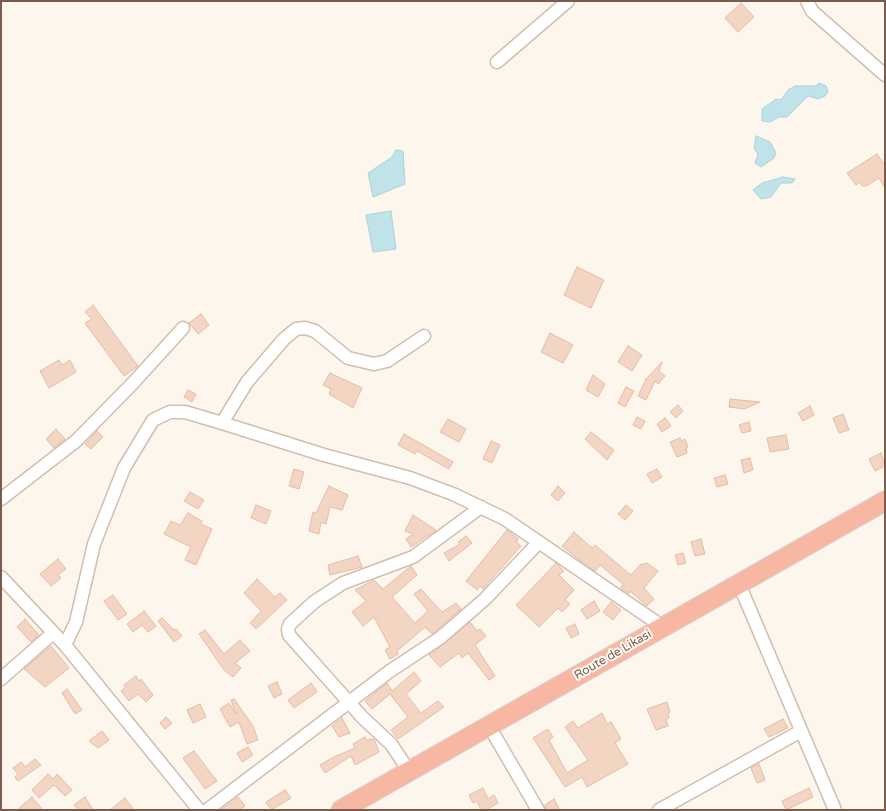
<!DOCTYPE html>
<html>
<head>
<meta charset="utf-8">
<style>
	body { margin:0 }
	#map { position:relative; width:886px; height:811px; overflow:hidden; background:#fdf6ec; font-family:"Varela Round",sans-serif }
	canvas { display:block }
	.frame { position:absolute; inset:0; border:2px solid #7a5c4d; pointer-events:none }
</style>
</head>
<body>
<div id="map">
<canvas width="886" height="811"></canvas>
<div class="frame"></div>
</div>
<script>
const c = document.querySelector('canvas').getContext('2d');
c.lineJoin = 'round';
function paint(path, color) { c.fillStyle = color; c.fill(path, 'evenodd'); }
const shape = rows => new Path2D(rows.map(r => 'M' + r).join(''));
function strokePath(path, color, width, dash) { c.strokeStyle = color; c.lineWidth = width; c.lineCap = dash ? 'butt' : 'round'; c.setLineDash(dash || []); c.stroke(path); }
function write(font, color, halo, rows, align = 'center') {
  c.font = font + ' "Varela Round",sans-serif'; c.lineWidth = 4; c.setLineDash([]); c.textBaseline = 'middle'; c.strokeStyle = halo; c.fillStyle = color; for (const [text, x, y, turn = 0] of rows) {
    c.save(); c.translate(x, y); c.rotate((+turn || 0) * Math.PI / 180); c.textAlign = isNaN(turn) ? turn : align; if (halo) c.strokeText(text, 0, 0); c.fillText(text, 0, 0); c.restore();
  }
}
const water = shape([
	[819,83,826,86,828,92,825,96,818,99,808,96,787,117,779,117,770,122,762,121,762,109,776,99,781,100,788,90,795,86,816,86,819,83],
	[756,136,770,142,776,153,774,158,761,167,755,163,758,154,754,148,756,136],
	[396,150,403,151,405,184,373,197,368,173,392,157,396,150],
	[783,177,795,179,792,183,781,183,771,197,761,199,753,190,762,183,783,177],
	[391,211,396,249,373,252,366,215,391,211]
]);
paint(water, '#bfe3e8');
strokePath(water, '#a5d3da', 1);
const building = shape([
	[741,3,754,17,738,32,725,18,741,3],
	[877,154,885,165,885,188,879,178,866,186,862,186,860,182,856,185,847,173,877,154],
	[577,267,604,280,591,308,564,295,577,267],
	[93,305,138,366,124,376,85,323,92,319,85,312,93,305],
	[201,314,209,325,198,334,189,323,201,314],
	[550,333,573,345,563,363,541,352,550,333],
	[628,346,642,355,632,371,618,362,628,346],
	[59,360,62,365,70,360,76,372,49,388,40,371,59,360],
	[662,362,659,371,665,376,658,384,655,381,646,400,638,396,646,379,662,362],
	[330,373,362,388,353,408,329,394,331,389,323,385,330,373],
	[593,375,605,384,598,397,586,390,593,375],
	[626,387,634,391,625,407,618,403,626,387],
	[188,390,196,394,192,402,184,397,188,390],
	[730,399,760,402,744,409,729,407,730,399],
	[678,405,683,411,676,418,670,412,678,405],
	[810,406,814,415,803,421,798,413,810,406],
	[843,414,849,430,839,433,833,418,843,414],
	[637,417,645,421,641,429,633,425,637,417],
	[665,418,671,426,662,432,657,424,665,418],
	[448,419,466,429,459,442,440,432,448,419],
	[749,422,751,431,742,433,739,425,749,422],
	[56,429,65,439,54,448,46,439,56,429],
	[97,431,103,437,91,449,85,444,97,431],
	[591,432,614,450,607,460,585,439,591,432],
	[404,434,453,462,449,469,417,451,415,454,398,445,404,434],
	[786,435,789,449,770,452,767,438,786,435],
	[680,438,681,441,685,439,688,447,686,448,687,453,677,457,670,442,680,438],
	[491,441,500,445,492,463,483,459,491,441],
	[881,453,885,466,875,471,869,459,881,453],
	[750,458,753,470,744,473,741,460,750,458],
	[294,469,304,472,299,489,289,486,294,469],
	[657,469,662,477,652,483,647,474,657,469],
	[725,475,728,484,717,487,714,478,725,475],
	[329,486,348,495,342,510,330,507,326,524,321,522,319,534,309,531,313,512,316,513,329,486],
	[558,486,565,493,558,501,551,495,558,486],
	[190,492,204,500,198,509,184,501,190,492],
	[256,505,271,511,266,524,251,518,256,505],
	[626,505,633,511,625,520,618,514,626,505],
	[188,513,202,521,201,524,212,529,196,565,185,560,191,547,164,534,171,521,180,525,188,513],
	[413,515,436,530,411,547,406,539,413,534,405,531,413,515],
	[507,530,518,539,516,542,521,546,483,589,480,586,477,590,466,581,507,530],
	[574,532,592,548,595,545,631,575,640,565,647,563,658,571,644,588,654,599,647,606,630,591,629,594,621,588,623,584,600,565,595,571,574,556,562,546,574,532],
	[466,536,472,543,449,561,444,553,460,544,458,542,466,536],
	[701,539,705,554,695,556,691,542,701,539],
	[683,553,686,563,678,565,675,555,683,553],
	[358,556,362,567,330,575,328,565,358,556],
	[58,559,66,569,58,575,61,578,51,586,40,574,58,559],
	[556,563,564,571,559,575,574,590,565,600,570,604,562,612,558,608,539,627,516,605,556,563],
	[411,566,417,575,392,597,415,623,428,611,414,594,421,589,442,612,456,603,461,609,432,634,425,627,397,651,398,654,390,659,385,650,390,647,374,617,363,626,352,612,366,601,355,590,374,580,383,589,411,566],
	[257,579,275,597,280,593,287,600,256,629,250,623,261,611,244,593,257,579],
	[113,595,127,614,118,620,104,601,113,595],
	[594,601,600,611,587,619,581,610,594,601],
	[611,602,621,610,613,620,603,612,611,602],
	[144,611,156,626,148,632,142,625,133,632,127,624,144,611],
	[162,618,174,630,176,629,182,636,174,642,158,621,162,618],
	[25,619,39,635,31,642,17,627,25,619],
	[470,622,477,631,480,629,486,636,475,645,495,676,489,680,468,653,462,658,459,653,440,667,429,655,470,622],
	[575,624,579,634,571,638,566,628,575,624],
	[205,630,224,654,240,640,250,651,235,663,241,668,233,677,224,670,199,634,205,630],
	[51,646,69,668,45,687,24,669,51,646],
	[414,672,421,681,406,694,421,713,438,701,444,707,398,739,391,730,408,717,390,694,372,709,365,701,387,683,392,691,414,672],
	[136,676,139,681,141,679,153,695,146,702,138,694,129,701,121,691,126,687,124,685,136,676],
	[277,682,282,694,274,698,268,686,277,682],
	[311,683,317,692,294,708,288,700,311,683],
	[67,689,82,710,75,714,62,693,67,689],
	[234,699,253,726,258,740,247,744,239,722,230,727,220,709,229,703,236,714,231,700,234,699],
	[667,702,670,712,668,713,669,718,666,719,668,726,656,730,647,709,667,702],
	[200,704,206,717,193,723,187,710,200,704],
	[602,713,607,724,611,722,621,739,615,743,628,764,587,787,582,777,565,787,533,738,548,729,553,737,549,740,567,773,588,760,565,727,573,721,578,728,602,713],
	[166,717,172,723,165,729,160,723,166,717],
	[342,718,350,733,339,737,332,726,342,718],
	[783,719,788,728,769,737,764,729,783,719],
	[102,731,109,740,98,748,89,741,102,731],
	[365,737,366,740,374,739,379,752,355,765,351,756,325,773,320,765,334,757,355,748,353,744,365,737],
	[248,747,253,755,242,762,237,753,248,747],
	[194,751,217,781,205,789,183,758,194,751],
	[35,759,41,765,18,781,15,777,18,774,13,768,21,762,25,767,35,759],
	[759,764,765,780,757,783,751,768,759,764],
	[48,774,53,779,57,774,72,790,65,796,54,785,39,798,32,790,48,774],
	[483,788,488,799,494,795,498,803,486,810,481,810,477,801,473,803,469,795,483,788],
	[809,788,813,797,786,810,782,801,809,788],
	[285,790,291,798,271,810,266,802,285,790],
	[32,797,43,810,17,810,32,797],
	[85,797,93,810,79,810,74,805,85,797],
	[238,797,245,806,240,810,221,810,238,797],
	[125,798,134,810,110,810,125,798],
	[554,799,560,810,546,810,545,805,554,799]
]);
paint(building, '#f3d5c3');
strokePath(building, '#e6bba3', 1);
const minor = shape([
	[807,1,812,11,885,75],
	[497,62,568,1],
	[222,423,247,382,284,339,296,329,305,328,315,331,348,358,374,364,387,361,424,336],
	[1,499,76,441,133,383,183,328],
	[1,577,65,645,199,810],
	[739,584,835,810],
	[65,645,76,622,94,544,124,468,153,420,170,412,185,412,222,423,324,455,410,478,453,494,505,519,663,627],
	[1,679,53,633],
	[489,726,538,810],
	[409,771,391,744,362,717,289,635,288,629,290,624,314,602,343,583,413,557,481,507],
	[207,810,390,671,440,638,485,599,539,542],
	[659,810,801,731]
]);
const highway = shape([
	[341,810,885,501]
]);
strokePath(minor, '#d1beb0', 15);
strokePath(highway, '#dad1cd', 21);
strokePath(minor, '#fff', 12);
strokePath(highway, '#f7b7a3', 19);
write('12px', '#7a5c4d', '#fffaf3', [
	["Route de Likasi",613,655,-30]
]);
</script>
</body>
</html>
